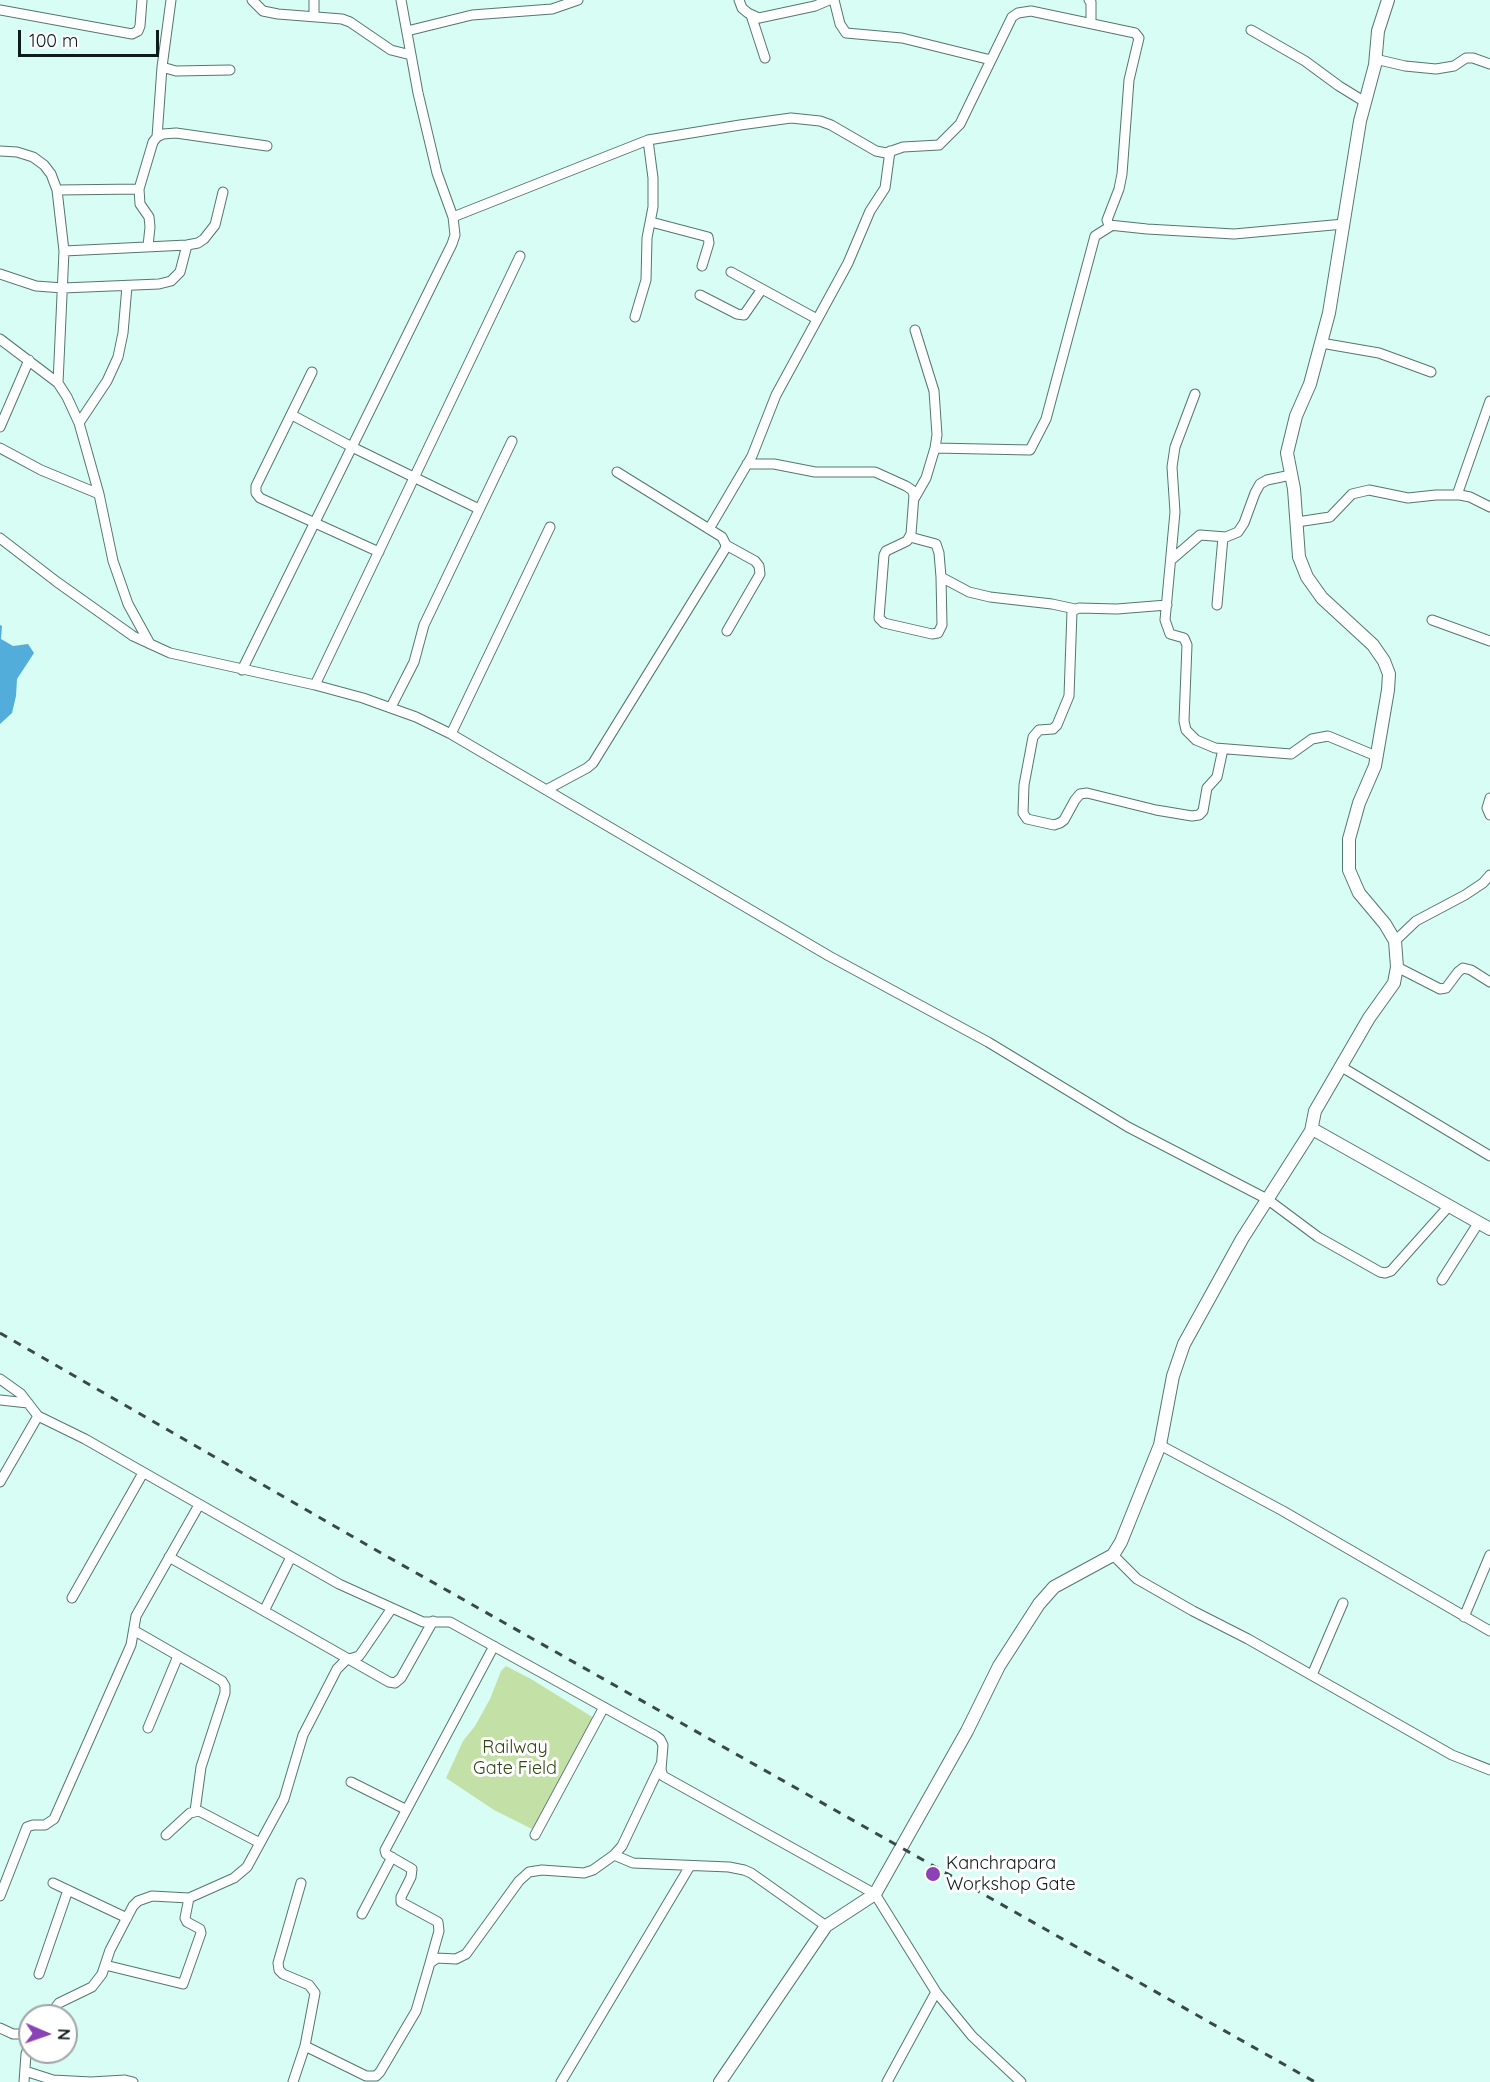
<!DOCTYPE html>
<html>
<head>
<meta charset="utf-8">
<style>
	body { margin:0 }
	#map { position:relative; width:1490px; height:2082px; overflow:hidden; background:#d8fdf5; font-family:Quicksand,sans-serif }
	canvas { display:block }
	.north { position:absolute; left:18px; top:2004px; width:60px; height:60px; box-sizing:border-box; background:#fff; border:2px solid #9fa4a3; border-radius:50%; rotate:92deg; font-size:16px; font-weight:700; line-height:24px; text-align:center; color:#0e1c19 }
	.north::after { content:''; display:block; margin:auto; width:21px; height:27px; background:#8a42b5; clip-path:polygon(50% 0,100% 100%,50% 72%,0 100%) }
	.scale { position:absolute; left:18px; top:30px; width:141px; height:27px; box-sizing:border-box; border:3px solid #0e1c19; border-top:0; padding-left:8px; font-size:18px; line-height:21px; white-space:nowrap; color:#0e1c19; -webkit-text-stroke:4px #fff; paint-order:stroke }
</style>
</head>
<body>
<div id="map">
<canvas width="1490" height="2082"></canvas>
<div class="north">N</div>
<div class="scale">100 m</div>
</div>
<script>
const c = document.querySelector('canvas').getContext('2d');
c.lineJoin = 'round';
function paint(path, color) { c.fillStyle = color; c.fill(path, 'evenodd'); }
const shape = rows => new Path2D(rows.map(r => 'M' + r).join(''));
function strokePath(path, color, width, dash) { c.strokeStyle = color; c.lineWidth = width; c.lineCap = dash ? 'butt' : 'round'; c.setLineDash(dash || []); c.stroke(path); }
function write(font, color, halo, rows, align = 'center') {
  c.font = font + ' Quicksand,sans-serif'; c.lineWidth = 6; c.setLineDash([]); c.textBaseline = 'middle'; c.strokeStyle = halo; c.fillStyle = color; for (const [text, x, y, turn = 0] of rows) {
    c.save(); c.translate(x, y); c.rotate((+turn || 0) * Math.PI / 180); c.textAlign = isNaN(turn) ? turn : align; if (halo) c.strokeText(text, 0, 0); c.fillText(text, 0, 0); c.restore();
  }
}
paint(shape([
	[506,1666,531,1679,594,1718,538,1825,532,1829,494,1810,446,1778,463,1741,475,1726,490,1699,501,1671]
]), '#c3e1a7');
paint(shape([
	[0,625,2,626,1,639,13,646,28,644,34,653,17,679,16,696,12,713,0,724]
]), '#52addb');
const minor = shape([
	[252,0,263,11,278,14,342,19,350,22,391,50,411,55],
	[314,0,314,16],
	[739,0,742,8,748,13,759,18,815,6,829,0],
	[834,0,840,24,846,33,902,38,991,60],
	[1089,0,1091,2,1091,23],
	[0,10,132,34,138,31,140,26,142,0],
	[751,15,765,58],
	[1251,30,1305,61,1339,86,1365,102],
	[407,31,472,15,552,9,578,0],
	[1375,59,1405,66,1436,69,1454,66,1466,58,1473,58,1490,64],
	[162,67,176,71,230,70],
	[157,137,162,67,171,0],
	[0,151,17,152,33,157,44,165,51,174,57,190,64,251,58,383],
	[57,190,139,189],
	[453,217,648,140,740,125,791,118,820,121,831,125,876,151,886,153,903,147,939,145,960,124,1012,17,1018,13,1031,11,1135,33,1139,38,1129,80,1122,174,1119,189,1107,220,1109,225,1147,229,1234,234,1344,224],
	[651,222,708,237,709,243,702,266],
	[148,246,150,227,149,217,140,204,139,189,153,142,157,137,163,134,176,133,267,146],
	[64,251,187,245,198,243,204,239,215,225,223,192],
	[731,272,817,319],
	[0,274,36,286,63,288,159,284,171,281,180,272,187,245],
	[700,295,737,314,744,315,762,289],
	[635,317,646,280,647,238,653,207,653,178,648,140],
	[0,339,58,383,67,397,79,423,99,494,113,561,128,604,150,644],
	[1321,343,1379,353,1431,372],
	[312,372,256,486,256,493,260,498,379,552],
	[1195,394,1175,447,1172,467,1175,512,1165,620,1170,634,1184,638,1187,645,1184,721,1186,730,1196,740,1215,748,1291,754,1312,739,1328,736,1376,756],
	[292,415,352,447,479,509],
	[79,423,107,381,118,357,123,333,127,286],
	[0,427,29,360],
	[0,448,41,470,99,494],
	[935,448,1030,450,1046,419,1095,236,1111,226],
	[747,464,774,464,815,472,875,472,906,486,912,490,914,495,911,534,907,541,886,551,884,555,879,618,884,623,932,634,938,633,942,625,941,577],
	[1457,495,1490,401],
	[914,499,926,478,935,448,937,435,934,391,915,330],
	[1297,522,1330,517,1352,494,1369,490,1408,498,1436,495,1460,495,1470,497,1490,507],
	[709,529,752,456,776,395,848,263,870,211,885,188,890,151],
	[910,537,936,544,939,553,941,577,969,592,990,597,1052,604,1075,609],
	[0,538,57,582,133,636,170,653,315,685,363,698,416,717,451,734,829,956,988,1042,1128,1127,1267,1199,1318,1237,1380,1272,1385,1273,1391,1271,1449,1206],
	[726,545,755,561,759,566,760,574,727,631],
	[1171,560,1200,535,1226,537,1238,532,1244,523,1255,493,1260,484,1267,480,1291,475],
	[1167,605,1117,609,1079,608,1072,611,1069,696,1057,725,1053,729,1039,730,1033,737,1024,785,1023,813,1027,819,1054,825,1060,823,1064,820,1075,800,1080,794,1087,793,1156,810,1192,816,1199,815,1203,811,1207,788,1217,777,1223,749],
	[1217,605,1223,537],
	[1432,620,1490,641],
	[242,670,452,244,455,235,453,217,437,173,418,93,401,0],
	[315,685,520,256],
	[391,707,414,662,424,625,512,441],
	[451,734,550,527],
	[546,790,587,768,593,763,725,549,726,545,722,537,617,472],
	[1490,798,1487,808,1490,815],
	[1395,941,1416,921,1465,895,1483,883,1490,875],
	[1397,967,1440,989,1446,988,1458,972,1463,968,1471,970,1490,982],
	[1340,1066,1490,1156],
	[1442,1280,1479,1222],
	[0,1379,21,1394,38,1416,85,1439,339,1584,423,1622,450,1622,656,1736,660,1739,663,1745,661,1770,663,1776,875,1894,936,1992,887,2082],
	[0,1400,28,1403],
	[1160,1445,1283,1511,1490,1631],
	[0,1482,38,1416],
	[1113,1555,1137,1579,1193,1611,1248,1639,1452,1755,1490,1770],
	[169,1557,389,1682,395,1683,401,1678,433,1621],
	[72,1598,143,1473],
	[264,1611,291,1557],
	[1464,1617,1490,1555],
	[135,1631,222,1681,225,1686,225,1693,201,1767,195,1811],
	[1312,1675,1343,1603],
	[148,1728,178,1656],
	[351,1782,405,1809],
	[166,1835,190,1813,199,1811,260,1843],
	[535,1835,604,1707],
	[614,1855,633,1863,729,1867,744,1870,751,1873,826,1926],
	[53,1883,127,1918],
	[0,1896,27,1827,33,1825,45,1825,54,1819,131,1645,136,1616,199,1505],
	[362,1914,392,1857],
	[430,1963,439,1931,438,1922,401,1902,401,1897,411,1877,412,1869,386,1854,385,1850,494,1646],
	[105,1965,183,1984,201,1933,200,1929,187,1922,185,1918,189,1898],
	[39,1974,68,1890],
	[936,1992,972,2036,1021,2082],
	[49,2016,59,2003,92,1987,102,1974,110,1950,133,1906,138,1901,152,1896,189,1898,234,1878,247,1867,284,1799,303,1735,337,1669,346,1660,359,1656,362,1652,392,1608],
	[0,2028,13,2034,30,2034],
	[305,2046,366,2076,376,2076,380,2072,416,2011,430,1963,437,1958,456,1959,466,1954,519,1881,529,1872,542,1870,584,1873,593,1870,614,1855,622,1846,661,1764],
	[25,2071,53,2080,91,2082,125,2080,133,2082],
	[24,2082,26,2054,30,2043],
	[293,2082,305,2046,315,1993,309,1985,283,1974,279,1970,278,1963,301,1883],
	[561,2082,690,1866]
]);
const tertiary = shape([
	[1311,1131,1315,1111,1369,1018,1394,983,1397,967,1395,941,1385,924,1359,893,1349,870,1349,839,1359,803,1375,766,1388,690,1389,674,1384,661,1373,645,1322,598,1307,577,1299,557,1294,489,1287,453,1296,416,1310,384,1329,313,1360,121,1375,65,1378,31,1388,0],
	[720,2082,826,1926,875,1894,967,1731,999,1666,1039,1604,1054,1587,1113,1555,1121,1542,1160,1445,1173,1376,1184,1344,1242,1239,1311,1131,1316,1131,1490,1229]
]);
strokePath(minor, '#557670', 11);
strokePath(tertiary, '#557670', 14);
strokePath(minor, '#fff', 9);
strokePath(tertiary, '#fff', 12);
strokePath(shape([
	[0,1333,374,1549,1315,2082]
]), '#384a46', 3, [8, 8]);
for (const [x, y, r, color] of [
	[933,1874,8,"#8a42b5"]
]) { const dot = new Path2D(); dot.arc(x, y, r, 0, 2 * Math.PI); c.fillStyle = color; c.fill(dot); strokePath(dot, '#fff', 2); }
write('18px', '#304812', '#fff', [
	["Railway",515,1748],
	["Gate Field",515,1769]
]);
write('18px', '#0e1c19', '#fff', [
	["Kanchrapara",946,1864],
	["Workshop Gate",946,1885]
], 'left');
</script>
</body>
</html>
